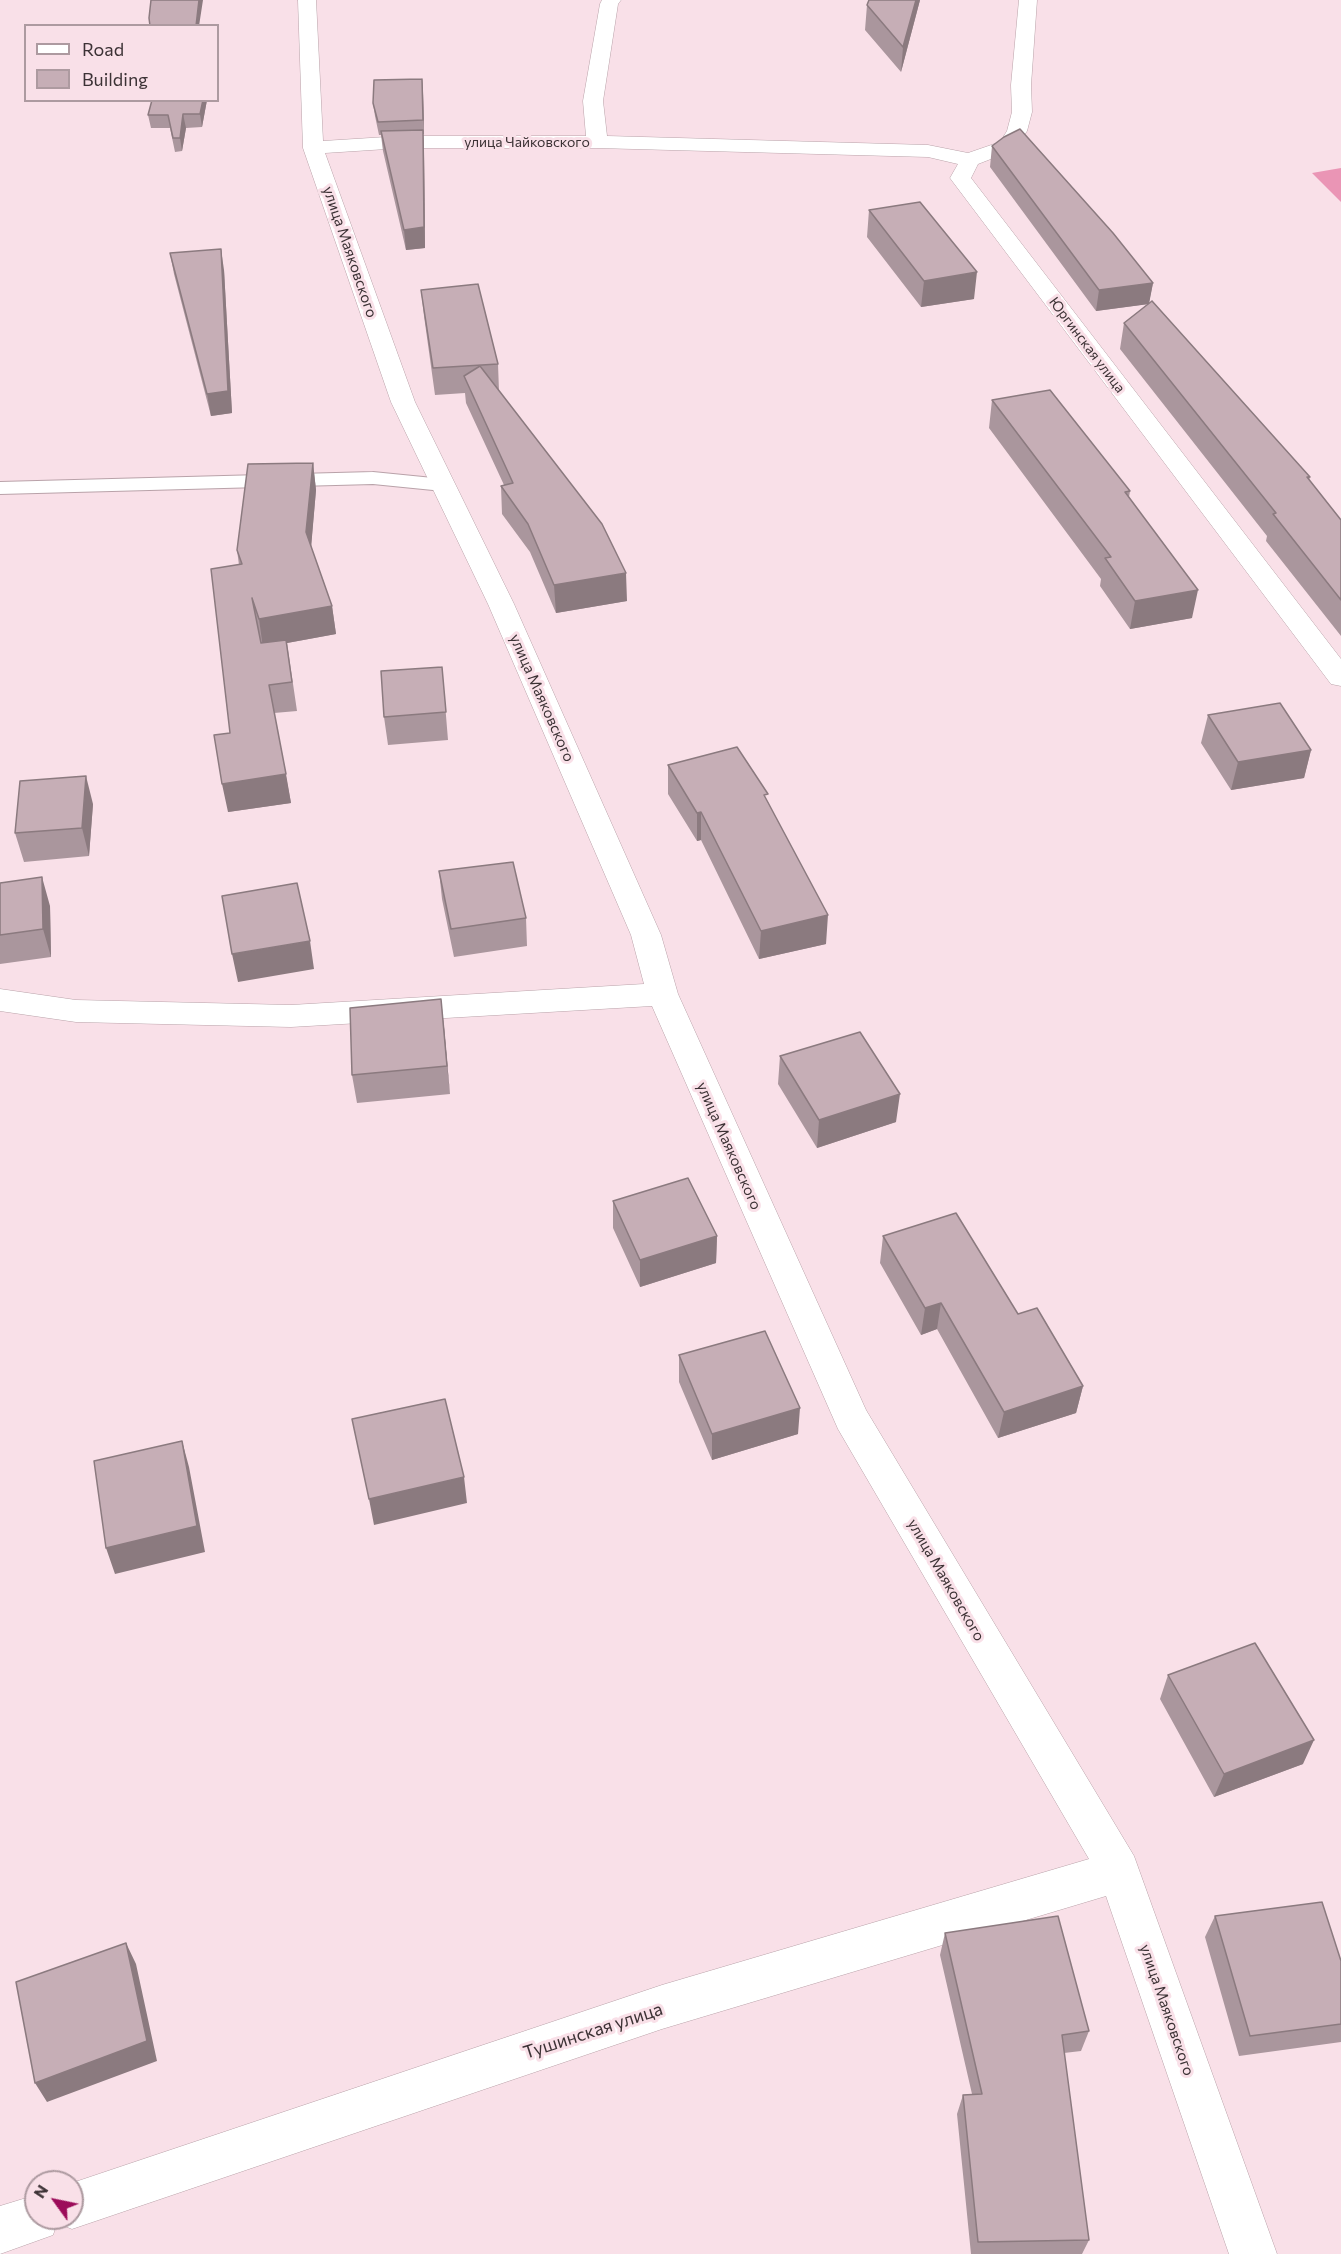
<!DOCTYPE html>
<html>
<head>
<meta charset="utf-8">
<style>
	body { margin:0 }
	#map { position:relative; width:1341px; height:2254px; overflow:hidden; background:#f9e0e8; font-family:Commissioner,sans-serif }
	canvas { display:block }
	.legend { position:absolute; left:24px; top:24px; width:195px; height:78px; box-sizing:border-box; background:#f9e0e8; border:2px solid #ad9aa0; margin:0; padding:8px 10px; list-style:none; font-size:18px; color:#3c3235 }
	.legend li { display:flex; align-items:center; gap:12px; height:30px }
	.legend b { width:30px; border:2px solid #ad9aa0 }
	.north { position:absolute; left:24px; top:2170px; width:60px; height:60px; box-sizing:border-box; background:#f9e0e8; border:2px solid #ad9aa0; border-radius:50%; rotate:303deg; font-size:16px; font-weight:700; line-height:24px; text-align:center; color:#3c3235 }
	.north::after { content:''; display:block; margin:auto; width:21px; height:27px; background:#9c0c5a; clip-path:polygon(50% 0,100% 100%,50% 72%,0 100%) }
</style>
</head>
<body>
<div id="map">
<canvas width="1341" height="2254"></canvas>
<ul class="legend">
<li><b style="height:8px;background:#fff"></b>Road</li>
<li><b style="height:16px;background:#c6aeb6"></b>Building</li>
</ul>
<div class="north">N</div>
</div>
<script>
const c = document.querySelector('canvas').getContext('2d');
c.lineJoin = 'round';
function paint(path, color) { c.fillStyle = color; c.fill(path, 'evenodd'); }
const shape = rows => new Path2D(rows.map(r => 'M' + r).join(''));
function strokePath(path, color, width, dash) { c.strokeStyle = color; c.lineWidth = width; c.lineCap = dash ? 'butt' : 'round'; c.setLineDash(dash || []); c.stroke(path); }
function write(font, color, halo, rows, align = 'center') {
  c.font = font + ' Commissioner,sans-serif'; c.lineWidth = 6; c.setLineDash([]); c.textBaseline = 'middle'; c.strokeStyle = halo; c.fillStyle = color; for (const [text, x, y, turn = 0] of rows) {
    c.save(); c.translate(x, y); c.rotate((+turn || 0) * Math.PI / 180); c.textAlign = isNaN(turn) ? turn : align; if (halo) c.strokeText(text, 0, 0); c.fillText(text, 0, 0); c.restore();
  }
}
paint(shape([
	[1341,168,1341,202,1312,173]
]), '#ea95b5');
const service = shape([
	[373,472,443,479,451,480,454,485,451,490,443,491,373,484,0,494,0,482,373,472]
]);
const minor = shape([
	[298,0,316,0,323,141,402,136,586,136,583,101,600,4,602,0,621,0,618,4,603,101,607,136,928,145,968,153,1000,142,1007,131,1012,112,1011,85,1019,0,1037,0,1031,85,1032,112,1027,131,1014,150,978,164,971,178,1341,659,1341,686,1331,684,953,182,950,178,958,164,928,157,597,148,402,148,325,153,415,402,514,604,661,935,678,994,866,1410,1134,1856,1277,2254,1229,2254,1106,1896,662,2029,72,2229,57,2223,53,2235,0,2254,0,2206,36,2195,36,2218,72,2218,72,2183,662,1985,1089,1859,838,1429,652,1006,291,1027,76,1022,0,1011,0,989,76,1000,291,1005,644,984,631,935,488,604,391,402,303,148,298,0]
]);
strokePath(service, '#b9a2a9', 2);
strokePath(minor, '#b9a2a9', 1);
paint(service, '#fff');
paint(minor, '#fff');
paint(shape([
	[869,0,920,0,901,72,865,30,867,5],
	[422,79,423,92,424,134,423,134,424,150,425,248,406,250,383,151,381,135,379,135,375,116,373,103],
	[207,100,202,127,186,128,182,151,175,152,170,128,151,128,148,115],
	[992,146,1153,283,1149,302,1310,477,1309,480,1341,520,1341,636,1266,541,1267,536,1120,349,1124,323,1148,304,1096,311,990,167],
	[869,210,974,299,921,307,867,237],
	[170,253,224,270,232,413,211,416,174,274],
	[421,290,498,364,499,391,627,601,556,613,530,552,502,514,501,486,504,485,466,403,465,393,435,395,424,316],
	[992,400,1130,491,1129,497,1192,618,1130,629,1100,586,1101,579,989,428],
	[313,463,316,490,311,546,332,606,336,634,287,643,297,711,274,713,291,803,228,812,230,733,239,565,237,550],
	[442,667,448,740,388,745,384,717],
	[1208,715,1311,750,1304,778,1231,790,1201,743],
	[668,765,768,802,826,944,759,959,701,840,697,841,668,794],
	[93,804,89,856,24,862,15,833],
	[439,871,526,918,527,946,454,957,442,899],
	[0,883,50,906,51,957,0,964],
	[444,1027,450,1094,357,1103,352,1075],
	[780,1056,896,1122,817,1148,778,1084],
	[613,1201,717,1236,716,1263,640,1287,613,1228],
	[883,1236,1018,1314,1083,1386,1076,1413,998,1438,937,1329,921,1335,880,1263],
	[679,1355,798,1434,712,1460,679,1382],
	[1168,1675,1303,1764,1214,1797,1160,1699],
	[1215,1916,1341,1961,1341,2042,1239,2056,1205,1937],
	[945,1933,1089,2031,1081,2051,1064,2053,1089,2240,1082,2254,971,2254,957,2114,963,2095,972,2094,940,1955]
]), '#aa969d');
paint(shape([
	[199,0,203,0,199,26,196,26],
	[916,0,920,0,901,72,903,47],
	[422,79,423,92,424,134,423,120],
	[203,100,207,100,202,127,200,114],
	[183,114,186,128,182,151,180,138],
	[423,130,424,150,425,248,406,250,404,230],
	[221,249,224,270,232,413,211,416,207,394],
	[977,272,974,299,921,307,924,281],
	[1153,283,1149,304,1096,311,1099,290],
	[313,463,316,490,310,560,306,532],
	[626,573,627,601,556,613,554,585],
	[1198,590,1192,618,1130,629,1135,601],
	[332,606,336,634,287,643,297,711,287,643,263,648,259,619],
	[1311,750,1304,778,1231,790,1238,762],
	[286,774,291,803,228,812,222,784],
	[86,776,93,804,89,856,82,828],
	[701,812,701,840,697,841,697,813],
	[42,877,50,906,51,957,43,929],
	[828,915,826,944,759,959,761,931],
	[310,941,314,969,238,982,232,954],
	[441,999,444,1027,450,1094,447,1066],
	[900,1094,896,1122,817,1148,819,1120],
	[717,1236,716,1263,640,1287,640,1260],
	[941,1303,937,1329,921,1335,925,1308],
	[1083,1386,1076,1413,998,1438,1004,1412],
	[800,1408,798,1434,712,1460,712,1434],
	[182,1441,189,1467,205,1552,115,1574,106,1548],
	[464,1477,467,1503,374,1525,369,1499],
	[1314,1740,1303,1764,1214,1797,1224,1774],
	[126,1943,136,1964,157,2061,47,2102,35,2083]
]), '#8b7a7f');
const building = shape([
	[151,0,199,0,196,26,150,26,149,18,151,0],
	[869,0,916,0,903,47,867,5,869,0],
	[422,79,423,120,378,122,373,103,374,80,422,79],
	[152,100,203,100,200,114,183,114,180,138,173,138,168,115,148,115,152,100],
	[1020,129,1113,233,1153,283,1099,290,992,146,1004,137,1020,129],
	[423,130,424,227,404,230,381,131,423,130],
	[920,202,977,272,924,281,869,210,920,202],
	[221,249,228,391,207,394,170,253,221,249],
	[478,284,498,364,433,368,421,290,478,284],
	[1152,301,1310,477,1307,477,1341,520,1341,600,1273,514,1276,513,1124,323,1152,301],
	[480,366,602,524,626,573,554,585,528,524,501,486,513,483,464,376,480,366],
	[1050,390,1130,491,1125,492,1198,590,1135,601,1105,558,1111,557,992,400,1050,390],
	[313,463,306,532,332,606,259,619,252,598,261,643,286,640,292,682,269,685,286,774,222,784,214,735,230,733,211,569,242,564,237,550,248,464,313,463],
	[442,667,446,712,384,717,381,671,442,667],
	[1280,703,1311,750,1238,762,1208,715,1280,703],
	[737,747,768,794,764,795,828,915,761,931,701,812,697,813,668,765,737,747],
	[86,776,82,828,15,833,20,781,86,776],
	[513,862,526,918,451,929,439,871,513,862],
	[42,877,43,929,0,935,0,883,42,877],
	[297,883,310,941,232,954,222,896,297,883],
	[441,999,447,1066,352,1075,350,1008,441,999],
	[860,1032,900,1094,819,1120,780,1056,860,1032],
	[688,1178,717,1236,640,1260,613,1201,688,1178],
	[956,1213,1018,1314,1037,1308,1083,1386,1004,1412,941,1303,925,1308,883,1236,956,1213],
	[765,1331,800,1408,712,1434,679,1355,765,1331],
	[445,1399,464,1477,369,1499,352,1419,445,1399],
	[182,1441,197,1526,106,1548,94,1461,182,1441],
	[1255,1643,1314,1740,1224,1774,1168,1675,1255,1643],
	[1322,1902,1341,1961,1341,2024,1250,2036,1215,1916,1322,1902],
	[1058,1916,1089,2031,1062,2035,1089,2240,978,2242,963,2095,982,2094,945,1933,1058,1916],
	[126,1943,147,2041,35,2083,16,1982,126,1943]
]);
paint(building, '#c6aeb6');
strokePath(building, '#8b7a7f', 1.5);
write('14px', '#3c3235', '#f9e0e8', [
	["улица Чайковского",527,142],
	["Юргинская улица",1087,345,53]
]);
write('15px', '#3c3235', '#f9e0e8', [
	["улица Маяковского",350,252,71],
	["улица Маяковского",542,698,66],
	["улица Маяковского",729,1146,66],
	["улица Маяковского",946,1580,60],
	["улица Маяковского",1167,2010,71]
]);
write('18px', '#3c3235', '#f9e0e8', [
	["Тушинская улица",593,2031,-18]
]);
</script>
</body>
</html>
